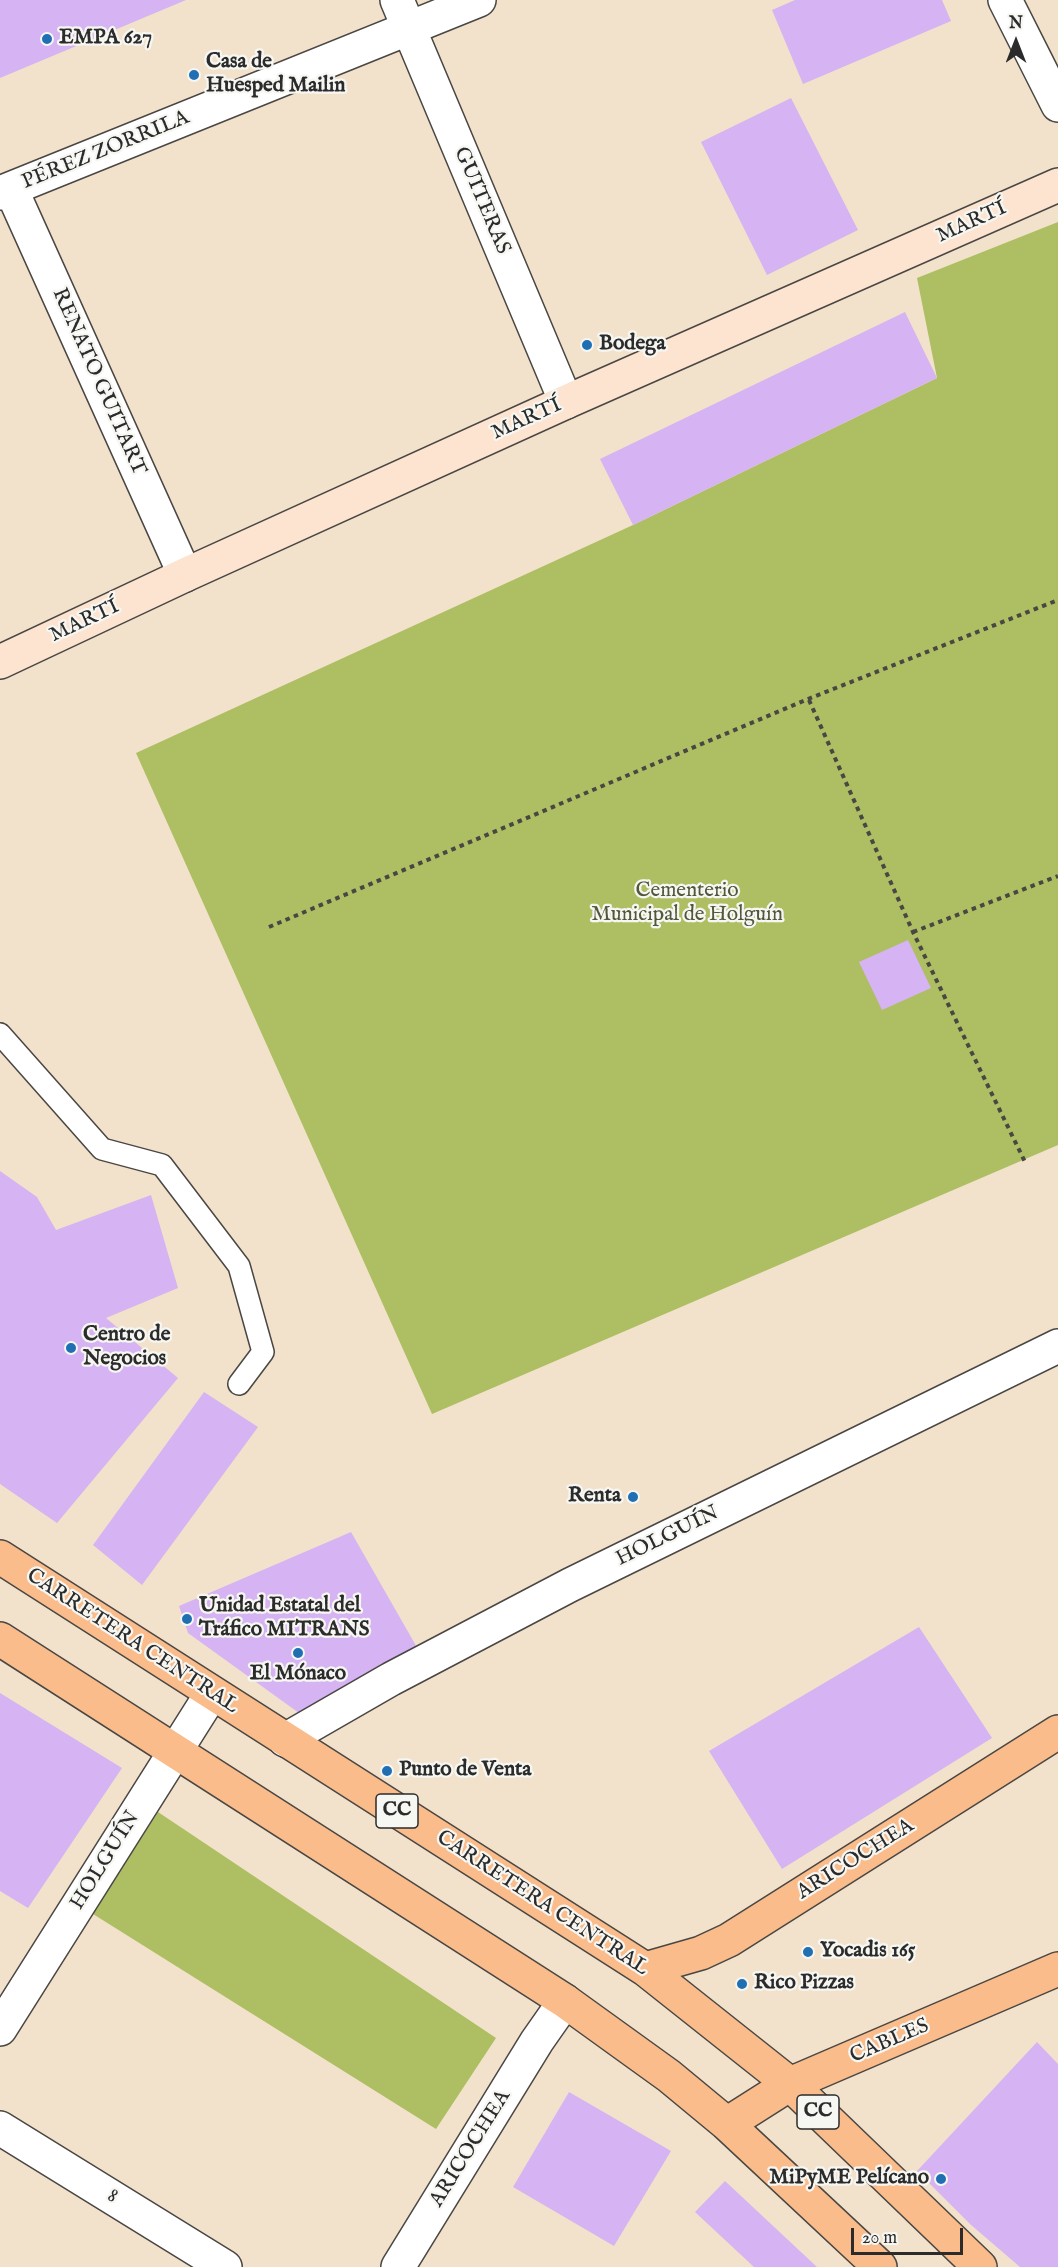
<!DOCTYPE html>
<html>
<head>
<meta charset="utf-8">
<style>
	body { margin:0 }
	#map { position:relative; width:1058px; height:2267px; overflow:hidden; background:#f2e2cb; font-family:"IM FELL English",serif }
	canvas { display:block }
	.north { position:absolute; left:986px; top:12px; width:60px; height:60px; -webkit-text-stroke:4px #f6f6f2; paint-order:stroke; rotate:0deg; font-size:16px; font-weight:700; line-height:24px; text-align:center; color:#2b2b2b }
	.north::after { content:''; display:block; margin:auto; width:21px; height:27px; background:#2b2b2b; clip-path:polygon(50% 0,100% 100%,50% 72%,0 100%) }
	.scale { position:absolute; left:851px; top:2228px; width:112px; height:27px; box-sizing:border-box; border:3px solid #2b2b2b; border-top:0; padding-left:8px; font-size:18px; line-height:21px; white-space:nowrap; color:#2b2b2b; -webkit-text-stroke:4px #f6f6f2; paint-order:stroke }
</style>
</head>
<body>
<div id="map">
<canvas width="1058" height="2267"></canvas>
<div class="north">N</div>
<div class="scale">20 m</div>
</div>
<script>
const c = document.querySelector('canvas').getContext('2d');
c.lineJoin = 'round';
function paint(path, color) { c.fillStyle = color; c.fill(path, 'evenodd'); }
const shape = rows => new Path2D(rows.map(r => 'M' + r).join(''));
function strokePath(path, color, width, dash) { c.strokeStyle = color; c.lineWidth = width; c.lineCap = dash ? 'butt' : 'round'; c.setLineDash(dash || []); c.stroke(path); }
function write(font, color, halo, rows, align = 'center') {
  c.font = font + ' "IM FELL English",serif'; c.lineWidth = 4.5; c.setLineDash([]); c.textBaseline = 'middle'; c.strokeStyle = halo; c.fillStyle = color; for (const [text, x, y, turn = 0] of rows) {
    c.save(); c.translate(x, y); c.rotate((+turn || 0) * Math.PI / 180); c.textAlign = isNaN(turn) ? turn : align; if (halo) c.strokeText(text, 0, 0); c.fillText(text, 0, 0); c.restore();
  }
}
paint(shape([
	[1058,222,1058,1145,432,1414,136,753,633,525,937,378,917,278],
	[158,1812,496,2038,436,2129,93,1914]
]), '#adbf62');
paint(shape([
	[0,0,186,0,0,78],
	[795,0,942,0,951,21,803,84,772,10],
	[791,98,858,230,767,275,701,142],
	[905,312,937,378,633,525,600,459],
	[908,940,931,988,882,1010,859,962],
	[0,1171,37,1197,56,1230,151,1195,178,1288,106,1318,178,1378,57,1523,0,1484],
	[204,1392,258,1427,142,1585,93,1545],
	[351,1532,419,1651,299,1713,188,1633,179,1606],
	[919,1627,992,1738,782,1869,709,1751],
	[0,1693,122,1768,28,1908,0,1891],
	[1037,2042,1058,2064,1058,2267,1020,2267,970,2224,917,2171],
	[569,2092,671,2151,614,2246,513,2187],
	[725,2181,817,2267,754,2267,695,2212]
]), '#d6b3f2');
const lane = shape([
	[0,1034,102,1149,162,1165,239,1266,263,1352,239,1384]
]);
const street = shape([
	[397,0,566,402],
	[1005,0,1058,105],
	[11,189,185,575],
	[0,193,479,0],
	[285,1740,391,1679,570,1585,1058,1346],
	[0,2029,212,1693],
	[0,2128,225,2267],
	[398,2267,537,2041,565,2001]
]);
const secondary = shape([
	[0,662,185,575,566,402,1058,185]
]);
const primary = shape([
	[0,1557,645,1969,790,2084,980,2267],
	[0,1639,565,2001,669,2076,727,2124,880,2267],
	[645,1969,701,1953,729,1940,1058,1732],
	[727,2124,790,2084,1058,1969]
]);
strokePath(lane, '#494643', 24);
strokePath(street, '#494643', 36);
strokePath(secondary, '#494643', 36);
strokePath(primary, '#494643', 36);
strokePath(shape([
	[809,700,913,932,1026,1164],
	[269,927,808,699,1058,600],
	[913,932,1058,876]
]), '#494643', 4, [4.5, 4.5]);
strokePath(lane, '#fff', 21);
strokePath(street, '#fff', 33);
strokePath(secondary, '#fde4d0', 33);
strokePath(primary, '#f9bc8a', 33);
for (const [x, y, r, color] of [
	[47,39,6,"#1f6fb2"],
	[194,75,6,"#1f6fb2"],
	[587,345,6,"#1f6fb2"],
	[71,1348,6,"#1f6fb2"],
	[633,1497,6,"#1f6fb2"],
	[187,1619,6,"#1f6fb2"],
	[298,1653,6,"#1f6fb2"],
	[387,1771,6,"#1f6fb2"],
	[808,1952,6,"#1f6fb2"],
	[742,1984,6,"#1f6fb2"],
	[941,2179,6,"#1f6fb2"]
]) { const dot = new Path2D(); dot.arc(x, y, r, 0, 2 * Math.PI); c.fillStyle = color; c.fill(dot); strokePath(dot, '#f6f6f2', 2); }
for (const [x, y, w] of [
	[397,1811,42],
	[818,2112,42]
]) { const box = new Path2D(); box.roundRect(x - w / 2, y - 17, w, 34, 4.5); c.fillStyle = '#f6f6f2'; c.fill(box); strokePath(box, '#2b2b2b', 1.5); }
write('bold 20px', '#2b2b2b', null, [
	["CC",397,1811],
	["CC",818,2112]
]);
write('bold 21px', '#2b2b2b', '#f6f6f2', [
	["EMPA 627",59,39],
	["Casa de",206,63],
	["Huesped Mailin",206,87],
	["Bodega",599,345],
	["Centro de",83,1336],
	["Negocios",83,1360],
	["Renta",621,1497,"right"],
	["Unidad Estatal del",199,1607],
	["Tráfico MITRANS",199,1631],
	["El Mónaco",298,1675,"center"],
	["Punto de Venta",399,1771],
	["Yocadis 165",820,1952],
	["Rico Pizzas",754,1984],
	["MiPyME Pelícano",929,2179,"right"]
], 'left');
write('21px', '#2b2b2b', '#f6f6f2', [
	["PÉREZ ZORRILA",106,151,-22],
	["GUITERAS",481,201,67],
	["MARTÍ",972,223,-24],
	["RENATO GUITART",98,382,66],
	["MARTÍ",527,420,-24],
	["MARTÍ",85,622,-25],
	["HOLGUÍN",668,1537,-26],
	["CARRETERA CENTRAL",132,1642,33],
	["ARICOCHEA",856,1860,-32],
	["HOLGUÍN",106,1861,-58],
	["CARRETERA CENTRAL",542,1904,33],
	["CABLES",890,2042,-23],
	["ARICOCHEA",471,2149,-58],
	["8",112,2197,32]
]);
write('21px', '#52573c', '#f6f6f2', [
	["Cementerio",687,892],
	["Municipal de Holguín",687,916]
]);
</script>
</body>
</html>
